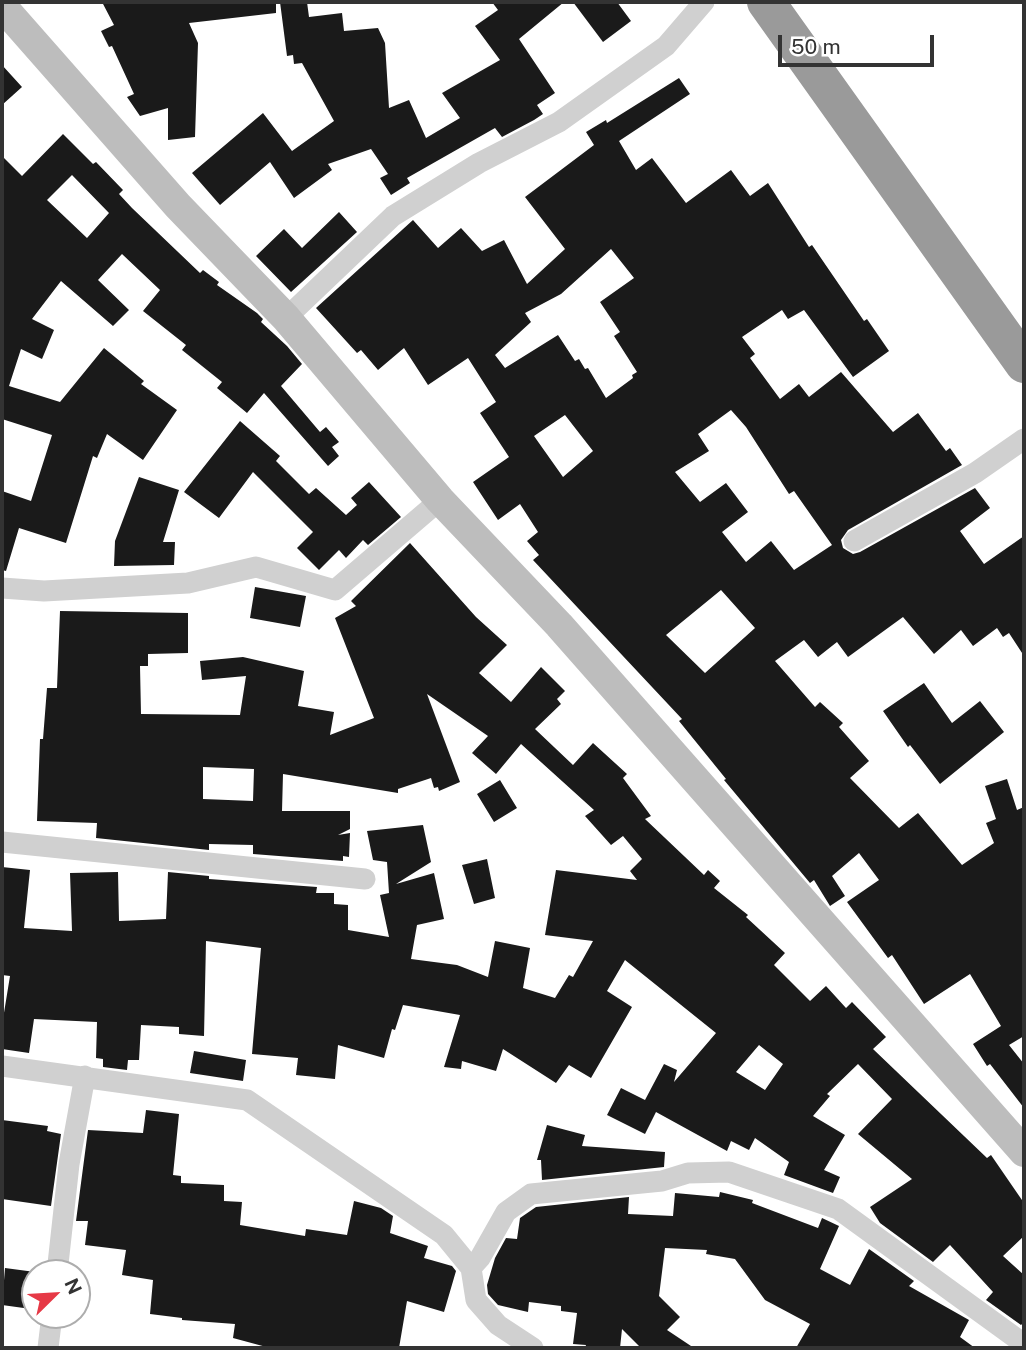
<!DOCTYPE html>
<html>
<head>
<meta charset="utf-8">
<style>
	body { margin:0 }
	#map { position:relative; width:1026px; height:1350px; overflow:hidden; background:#fff; font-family:"Public Sans",sans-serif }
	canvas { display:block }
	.frame { position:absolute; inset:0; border:4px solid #333; pointer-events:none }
	.north { position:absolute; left:21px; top:1259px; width:70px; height:70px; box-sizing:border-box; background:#fff; border:2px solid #adadad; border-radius:50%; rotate:66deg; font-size:19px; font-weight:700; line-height:28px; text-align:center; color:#333 }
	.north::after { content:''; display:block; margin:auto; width:24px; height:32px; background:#e63946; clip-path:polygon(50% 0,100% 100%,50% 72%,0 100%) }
	.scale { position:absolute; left:778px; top:35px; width:156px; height:32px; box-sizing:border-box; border:4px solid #333; border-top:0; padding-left:9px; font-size:21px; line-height:24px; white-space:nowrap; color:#333; -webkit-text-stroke:5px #fff; paint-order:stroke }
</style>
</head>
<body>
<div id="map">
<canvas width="1026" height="1350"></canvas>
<div class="frame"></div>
<div class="north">N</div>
<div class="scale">50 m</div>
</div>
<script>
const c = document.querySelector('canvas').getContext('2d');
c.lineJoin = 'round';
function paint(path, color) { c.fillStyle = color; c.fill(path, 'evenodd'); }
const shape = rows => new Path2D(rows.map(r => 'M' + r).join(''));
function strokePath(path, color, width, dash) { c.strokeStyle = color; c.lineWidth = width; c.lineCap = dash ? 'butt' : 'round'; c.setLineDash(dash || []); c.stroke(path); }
paint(shape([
	[102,2,276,2,276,13,189,23,198,43,195,137,168,140,168,108,140,116,127,97,134,94,112,46,109,47,101,31,114,25],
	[280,2,307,2,309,17,342,13,344,31,378,28,385,43,389,108,409,100,426,138,460,118,442,93,500,60,475,26,498,10,492,2,564,2,519,39,555,93,537,105,543,114,534,120,502,137,495,128,407,178,410,183,391,195,380,178,388,174,371,149,328,164,332,170,294,198,270,162,220,205,192,173,263,113,292,151,334,121,302,63,294,64,293,55,287,56],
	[573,2,617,2,631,21,603,42],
	[2,65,22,87,2,105],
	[679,78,690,94,619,141,636,170,652,158,686,203,731,170,750,196,768,183,809,247,812,245,864,321,867,319,889,351,853,377,804,310,788,319,782,310,742,337,755,354,750,358,780,399,799,384,809,397,841,372,893,432,918,413,946,451,950,448,962,465,848,530,841,540,843,548,853,554,860,552,975,488,990,508,960,531,984,564,1024,536,1024,656,1009,633,1003,637,997,628,973,646,961,630,934,654,903,617,848,657,837,642,818,657,804,640,775,661,815,707,820,702,843,723,839,727,869,761,850,778,899,828,918,813,962,865,994,843,986,823,996,819,985,786,1007,779,1017,810,1024,807,1024,1036,1009,1045,1024,1064,1024,1108,990,1064,987,1066,973,1044,1001,1026,970,974,924,1004,892,955,888,958,847,902,879,880,859,853,832,876,845,896,830,906,814,880,810,883,724,780,726,779,679,721,682,719,533,560,539,555,527,541,538,532,520,504,498,520,473,482,509,457,480,413,496,402,468,358,428,385,404,348,378,370,361,350,357,353,316,308,413,220,438,248,461,228,482,251,504,240,527,284,565,249,525,197,594,145,586,132,606,120,607,123],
	[611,249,634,278,600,302,620,332,614,336,637,372,632,375,633,378,606,398,588,368,585,369,579,359,575,361,558,335,505,368,495,355,531,322,525,313,561,294],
	[731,410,746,427,789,494,794,491,832,545,794,570,771,541,746,562,722,532,748,512,726,483,700,502,675,472,709,451,698,434],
	[565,415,593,451,563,477,534,436],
	[721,590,755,628,705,673,666,635],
	[63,134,93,164,96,162,123,190,119,194,132,208,200,273,203,270,219,282,217,285,257,313,263,319,261,322,287,346,302,364,281,386,320,432,326,427,339,442,332,447,339,456,328,466,264,393,247,413,217,388,222,382,182,350,186,345,143,311,160,290,122,254,98,280,129,310,113,326,61,281,32,319,54,330,42,359,21,349,9,386,60,402,104,348,144,381,141,384,177,410,143,460,107,434,97,458,93,456,66,543,19,528,6,571,2,570,2,491,31,501,52,435,2,419,2,156,22,176],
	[72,175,109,213,87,238,47,200],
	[339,212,357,232,291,292,256,256,284,229,302,248],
	[240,421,280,456,276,461,309,494,316,488,346,515,357,505,351,498,369,482,401,517,368,545,363,540,346,558,339,550,319,570,297,548,313,532,253,472,219,518,184,492],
	[139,477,179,490,163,542,175,542,174,565,114,566,115,541],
	[410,543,476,617,507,645,479,673,511,702,541,667,565,691,557,699,561,704,535,729,573,765,593,743,627,774,623,778,651,816,645,819,704,875,708,870,720,881,714,888,748,915,746,917,785,953,774,965,810,1001,826,986,846,1008,852,1002,886,1037,873,1049,987,1158,991,1155,1024,1203,1024,1236,1003,1256,1024,1275,1024,1322,1021,1325,986,1300,993,1292,950,1245,933,1262,880,1223,870,1207,912,1179,858,1134,892,1099,858,1064,827,1094,830,1096,813,1116,845,1135,824,1170,840,1177,833,1193,784,1175,789,1162,755,1138,749,1150,731,1141,727,1151,656,1112,645,1134,607,1115,621,1088,645,1100,664,1064,677,1070,674,1082,716,1033,625,960,607,991,632,1007,591,1078,569,1065,556,1083,503,1049,496,1071,462,1061,461,1069,444,1067,460,1015,403,1005,395,1030,392,1029,384,1058,338,1045,335,1079,296,1075,298,1058,252,1054,261,948,206,941,204,1036,179,1034,179,1027,141,1025,139,1060,128,1060,127,1070,103,1067,103,1059,96,1058,97,1022,34,1019,29,1053,2,1049,2,1025,10,976,2,975,2,867,30,870,24,928,72,931,70,873,118,872,119,921,166,919,168,872,209,876,209,879,317,887,316,893,334,893,334,904,348,905,348,930,389,937,380,895,389,893,387,862,373,860,367,831,423,825,431,862,396,884,434,873,444,919,417,925,411,959,457,965,488,977,495,941,530,948,523,988,555,998,569,975,573,977,593,941,545,935,556,870,637,880,630,871,642,859,623,836,611,845,585,816,594,810,521,744,496,774,472,753,488,736,427,694,460,782,439,791,438,787,434,788,431,778,398,789,398,793,283,774,282,811,350,811,350,829,338,835,350,833,349,857,343,856,343,861,253,854,253,845,209,844,209,850,96,838,97,823,37,821,40,739,43,739,47,688,57,688,60,611,188,613,188,653,148,654,148,666,140,666,141,714,240,715,246,676,202,680,200,661,243,657,304,671,298,706,334,712,330,735,374,718,335,618,356,606,351,601],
	[203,767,254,769,253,801,203,799],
	[759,1045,783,1064,765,1090,736,1072],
	[255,587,306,596,300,627,250,618],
	[924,683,952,723,980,701,1004,732,940,784,910,745,908,747,883,711],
	[500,780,517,808,494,822,477,794],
	[487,859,495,898,474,904,462,865],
	[194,1051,246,1060,243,1081,190,1073],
	[146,1110,179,1114,173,1175,181,1176,181,1183,224,1185,224,1201,242,1202,240,1225,305,1236,306,1229,347,1235,354,1201,381,1208,393,1216,390,1233,428,1246,424,1258,452,1266,456,1271,444,1312,407,1301,399,1348,270,1348,233,1338,235,1324,182,1320,182,1318,150,1314,153,1280,122,1275,126,1250,85,1245,88,1221,76,1221,88,1130,143,1133],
	[2,1120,48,1126,47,1131,61,1134,51,1206,2,1199],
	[547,1125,585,1135,582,1146,665,1152,664,1167,542,1180,541,1160,537,1160],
	[720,1192,753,1200,752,1203,818,1228,822,1218,839,1226,820,1269,850,1285,869,1249,914,1281,909,1286,969,1320,960,1337,975,1348,796,1348,810,1324,765,1300,735,1259,706,1254,707,1250,665,1248,659,1296,680,1317,667,1330,694,1348,641,1348,622,1329,620,1348,585,1348,586,1345,573,1344,577,1313,561,1311,561,1306,529,1302,528,1312,498,1305,488,1294,487,1285,495,1258,506,1238,517,1239,520,1218,536,1207,629,1197,628,1214,673,1216,675,1193,719,1197],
	[5,1268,35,1272,35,1299,31,1309,2,1305]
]), '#1a1a1a');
strokePath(shape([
	[286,318,393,216,479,163,559,122,666,46,704,2],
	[854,541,975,473,1024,439],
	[2,588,44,591,188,583,256,567,335,590,440,500],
	[2,842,365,879],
	[2,1066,247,1100,444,1235,471,1268,476,1300,498,1325,533,1348],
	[471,1268,480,1258,506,1212,531,1194,662,1181,688,1173,729,1172,838,1209,1024,1344],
	[57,1273,69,1164,85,1076],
	[48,1348,52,1315]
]), '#d0d0d0', 21);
strokePath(shape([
	[2,6,178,206,286,318,440,500,559,625,1024,1152]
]), '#bdbdbd', 30);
strokePath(shape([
	[766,2,1024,364]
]), '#9a9a9a', 38);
</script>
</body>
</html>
